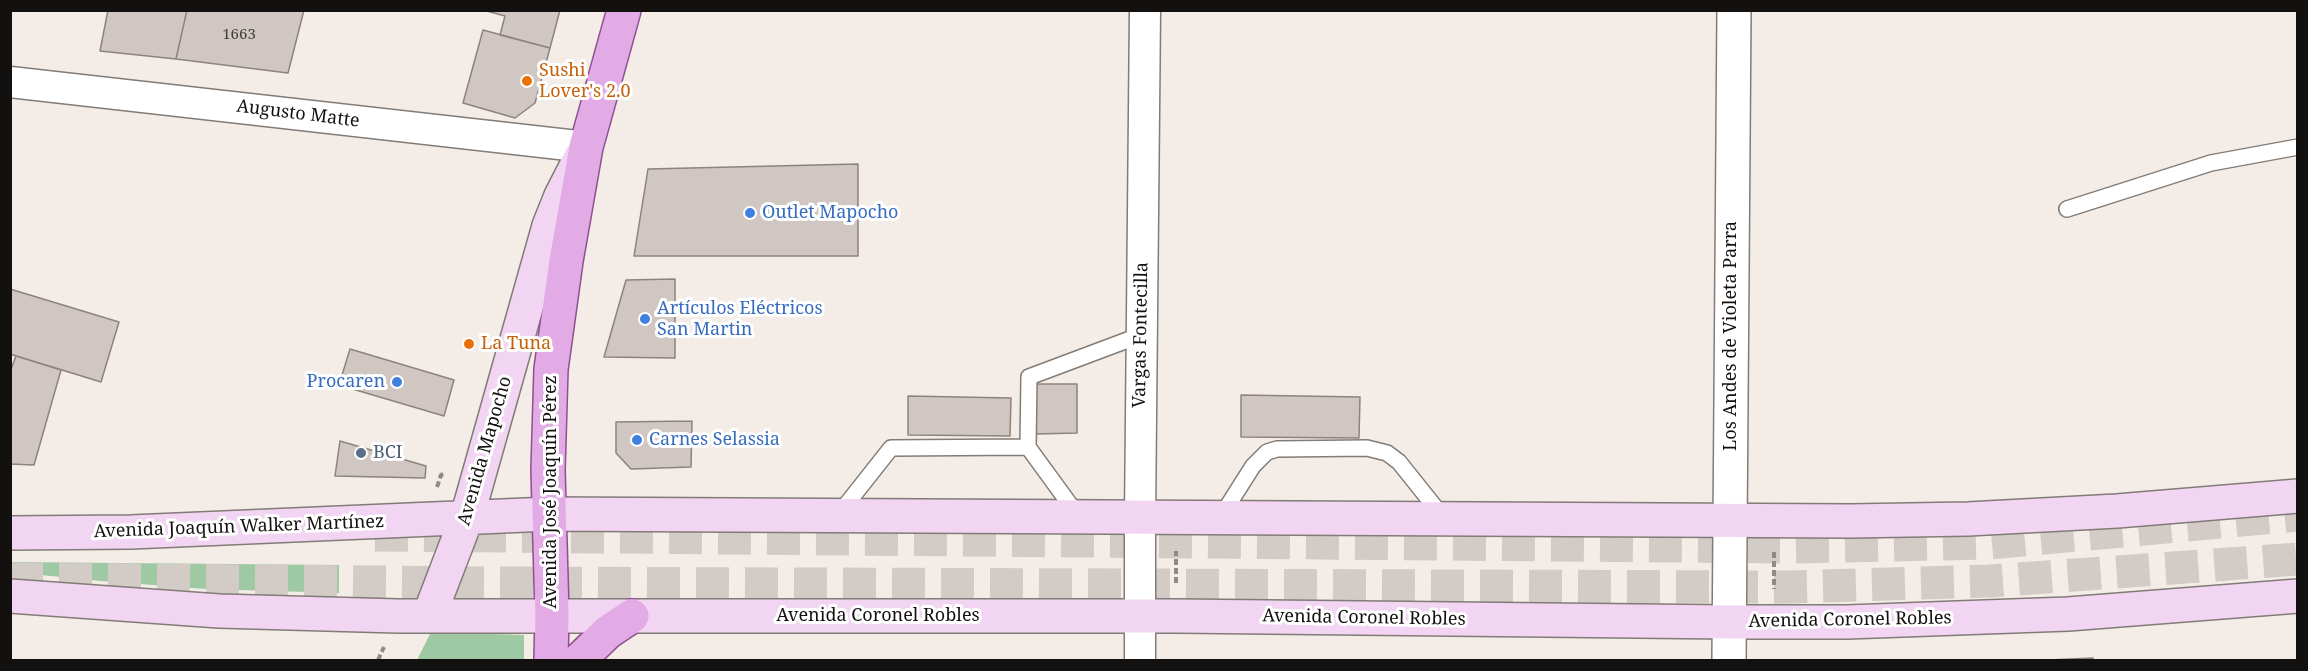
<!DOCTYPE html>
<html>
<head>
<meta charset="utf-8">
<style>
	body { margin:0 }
	#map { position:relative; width:2308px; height:671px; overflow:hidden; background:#f4ece6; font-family:"Noto Serif",serif }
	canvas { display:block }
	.frame { position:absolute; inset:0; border:12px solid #13110f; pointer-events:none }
</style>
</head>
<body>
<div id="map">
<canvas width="2308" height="671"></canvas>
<div class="frame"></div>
</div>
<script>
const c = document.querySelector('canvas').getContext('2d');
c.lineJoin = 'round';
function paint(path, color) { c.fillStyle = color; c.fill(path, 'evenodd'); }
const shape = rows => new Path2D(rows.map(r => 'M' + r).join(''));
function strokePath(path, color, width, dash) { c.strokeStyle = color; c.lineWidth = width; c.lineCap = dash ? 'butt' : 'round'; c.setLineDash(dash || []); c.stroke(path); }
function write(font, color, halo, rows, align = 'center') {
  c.font = font + ' "Noto Serif",serif'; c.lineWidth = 6; c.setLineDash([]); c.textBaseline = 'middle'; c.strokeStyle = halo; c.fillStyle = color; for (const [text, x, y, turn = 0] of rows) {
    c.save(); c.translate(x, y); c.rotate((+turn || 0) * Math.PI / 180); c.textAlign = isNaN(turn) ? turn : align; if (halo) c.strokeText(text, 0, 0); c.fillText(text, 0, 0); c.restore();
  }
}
paint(shape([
	[11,562,339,565,339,593,205,589,101,581,11,572],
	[431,632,524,635,524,660,417,660]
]), '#9fc9a3');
const building = shape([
	[108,10,187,10,176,59,100,51,108,10],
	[187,10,304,10,288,73,176,59,187,10],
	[483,10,560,10,550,48,500,35,505,16,483,10],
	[483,30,550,48,535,103,515,118,463,103,483,30],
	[858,164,858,256,634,256,648,169,858,164],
	[675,279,675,358,604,357,626,280,675,279],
	[10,289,119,322,101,382,10,354,10,289],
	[350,349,454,380,444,416,339,385,350,349],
	[16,356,61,370,34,465,10,464,10,372,16,356],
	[1035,384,1077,384,1077,433,1035,434,1035,384],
	[1241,395,1360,397,1359,438,1241,437,1241,395],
	[908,396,1011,398,1010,436,908,435,908,396],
	[692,421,691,467,631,469,616,453,616,422,692,421],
	[340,441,426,466,425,478,335,476,340,441],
	[2093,658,2093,660,2047,660,2093,658]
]);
paint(building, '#d0c7c3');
strokePath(building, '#8c837f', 1.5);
strokePath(shape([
	[375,535,1794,547,1990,543,2298,515],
	[10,579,493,583,1788,587,1990,581,2298,559]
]), '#d2cbc6', 33, [33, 16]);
const service = shape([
	[2067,209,2211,163,2298,147],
	[1028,447,1029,377,1141,335],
	[838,515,891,448,1028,447,1079,517],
	[1220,518,1253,466,1267,452,1277,449,1367,448,1387,453,1399,462,1443,517]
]);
const minor = shape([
	[10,82,586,147],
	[1140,660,1140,518,1145,10]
]);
const tertiary = shape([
	[1729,660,1734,10]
]);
const secondary = shape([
	[10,533,131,532,549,514,1850,521,1968,519,2117,511,2298,496],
	[10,596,219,611,398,616,1176,616,1729,622,1847,622,2068,614,2298,596],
	[429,616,467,517,549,226,561,196,581,157]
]);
const primary = shape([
	[551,660,552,615,548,470,551,369,566,261,586,147,624,10],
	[579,660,608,632,632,616]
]);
strokePath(service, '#827b76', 18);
strokePath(minor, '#827b76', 33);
strokePath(tertiary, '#827b76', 36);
strokePath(secondary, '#827b76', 36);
strokePath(primary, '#8d518e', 36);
strokePath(shape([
	[437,487,441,475,444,474],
	[1774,552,1774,589],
	[1176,583,1176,551],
	[378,660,384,647]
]), '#8f8a86', 4, [6, 3]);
strokePath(service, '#fff', 15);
strokePath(minor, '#fff', 30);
strokePath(tertiary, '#fff', 33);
strokePath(secondary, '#f1d5f2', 33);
strokePath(primary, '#e2abe5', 33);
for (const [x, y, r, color] of [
	[527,81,6,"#e8710a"],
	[750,213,6,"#3f7fe0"],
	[645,319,6,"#3f7fe0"],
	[469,344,6,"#e8710a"],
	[397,382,6,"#3f7fe0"],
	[637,440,6,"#3f7fe0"],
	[361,453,6,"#5c6f8a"]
]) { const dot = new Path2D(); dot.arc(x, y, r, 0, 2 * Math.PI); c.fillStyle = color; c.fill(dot); strokePath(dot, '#fff', 2); }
write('15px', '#423e3c', null, [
	["1663",239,35]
]);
write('18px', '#c56008', '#fff', [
	["Sushi",539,71],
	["Lover's 2.0",539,92],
	["La Tuna",481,344]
], 'left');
write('18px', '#13110f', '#fff', [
	["Augusto Matte",298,114,7],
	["Vargas Fontecilla",1141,335,-89],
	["Los Andes de Violeta Parra",1731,336,-90],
	["Avenida Mapocho",485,451,-74],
	["Avenida José Joaquín Pérez",551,492,-90],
	["Avenida Joaquín Walker Martínez",239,527,-2],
	["Avenida Coronel Robles",878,616],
	["Avenida Coronel Robles",1364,618,1],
	["Avenida Coronel Robles",1850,620,-1]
]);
write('18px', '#366cbe', '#fff', [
	["Outlet Mapocho",762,213],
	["Artículos Eléctricos",657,309],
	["San Martin",657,330],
	["Procaren",385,382,"right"],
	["Carnes Selassia",649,440]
], 'left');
write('18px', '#4e5e75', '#fff', [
	["BCI",373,453]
], 'left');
</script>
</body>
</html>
